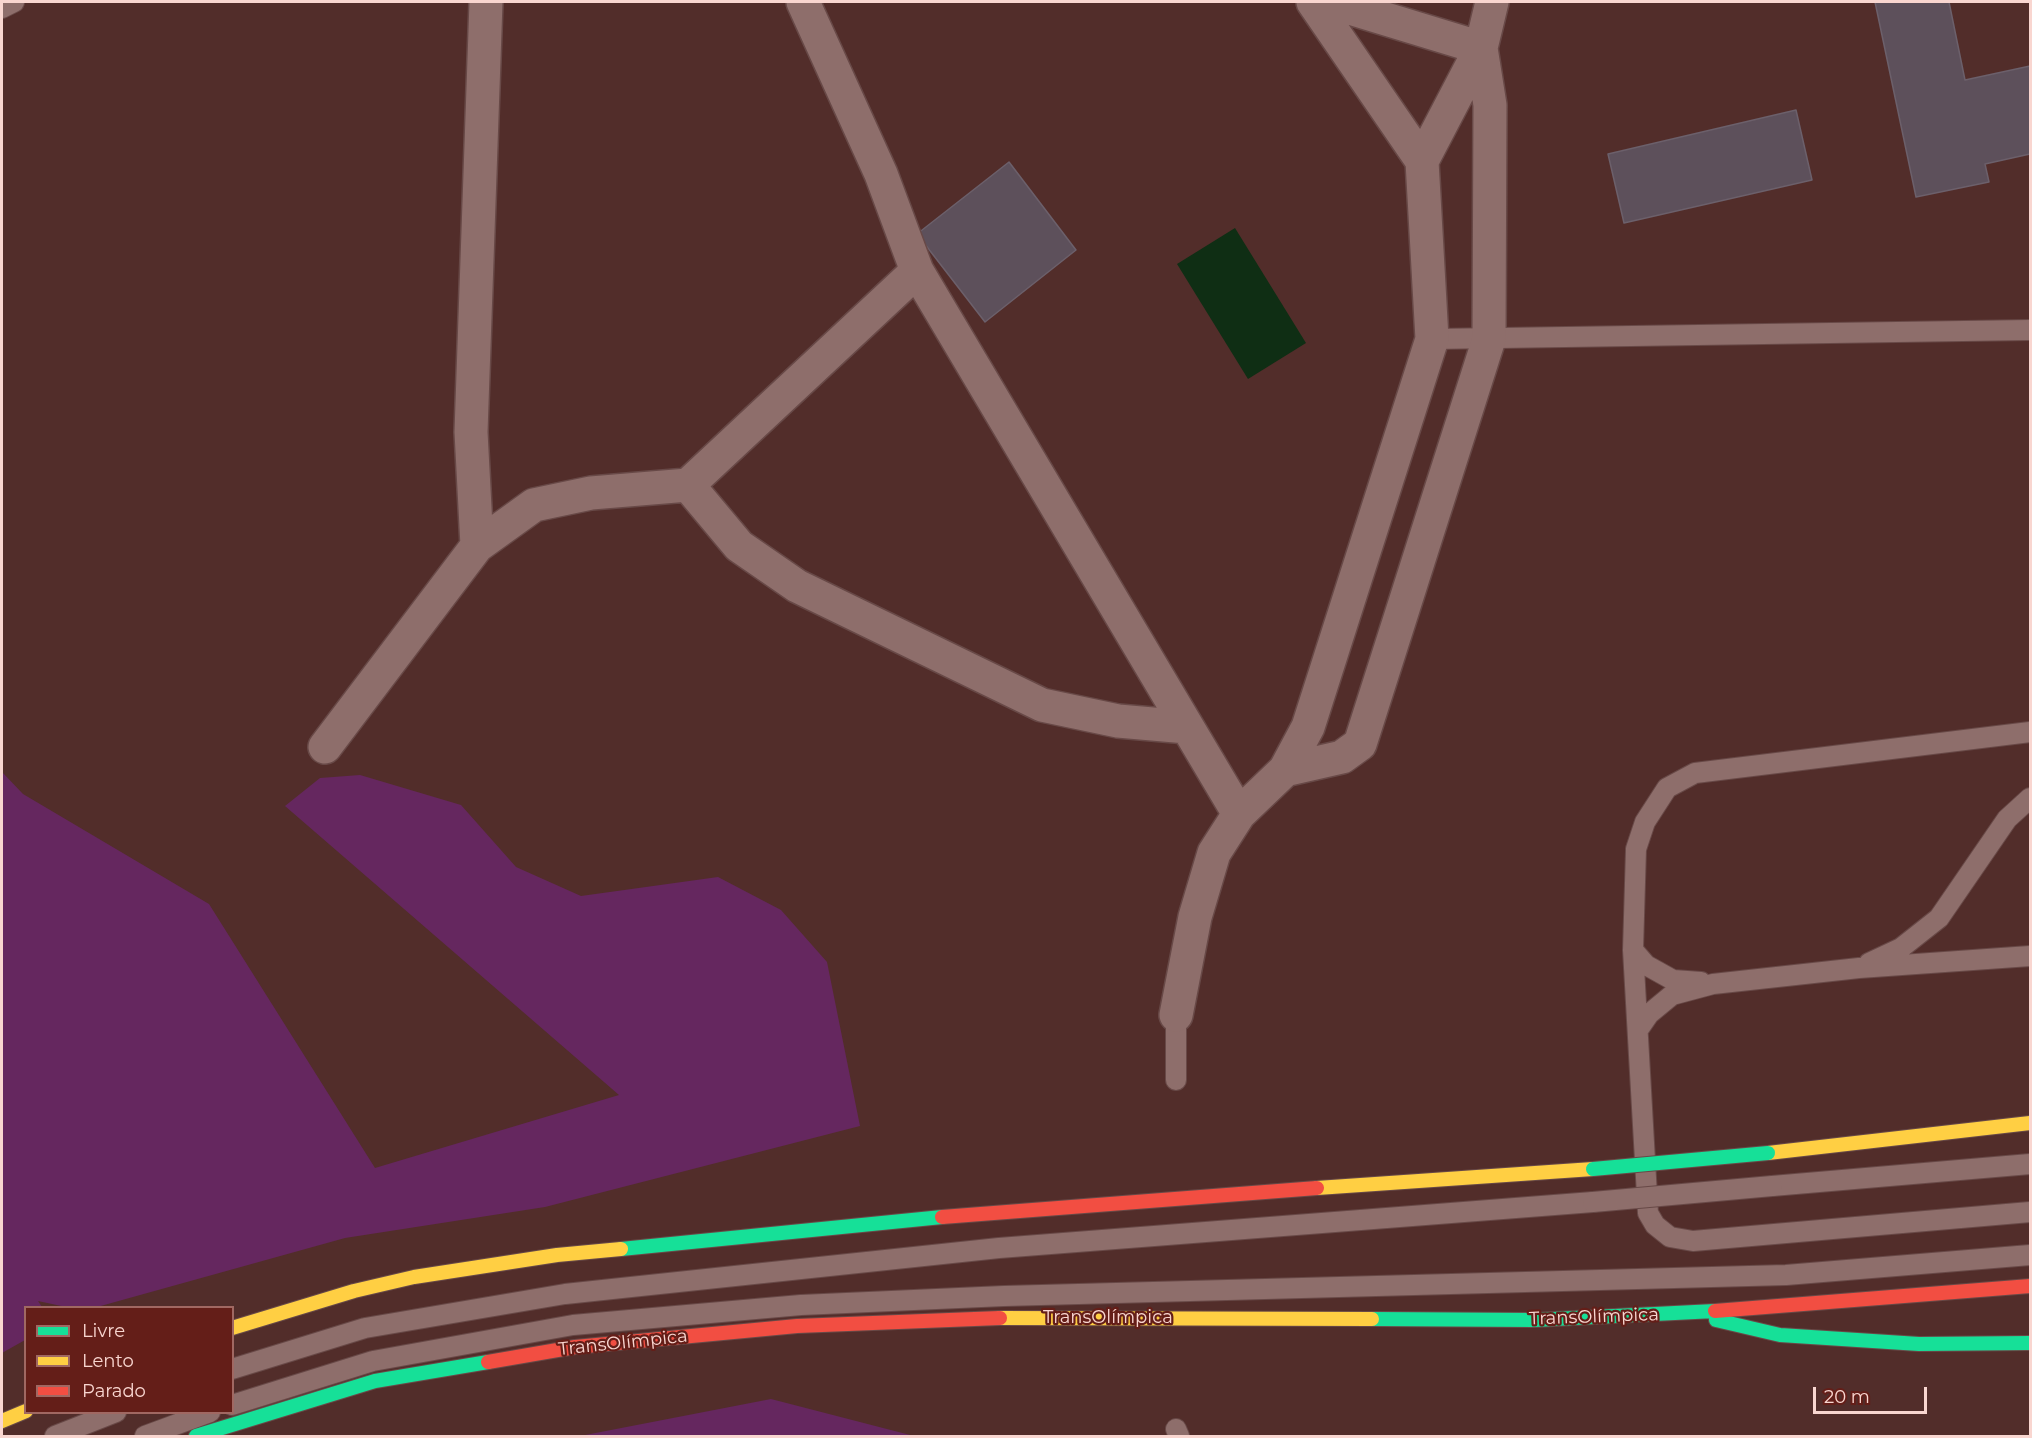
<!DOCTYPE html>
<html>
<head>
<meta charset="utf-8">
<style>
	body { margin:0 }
	#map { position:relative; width:2032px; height:1438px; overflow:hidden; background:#522d2a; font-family:Montserrat,sans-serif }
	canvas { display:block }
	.frame { position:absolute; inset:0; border:3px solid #f9d6d0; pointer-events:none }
	.legend { position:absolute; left:24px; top:1306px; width:210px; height:108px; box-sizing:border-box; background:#641e18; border:2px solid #a06862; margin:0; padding:8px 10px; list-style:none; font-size:18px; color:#f9d6d0 }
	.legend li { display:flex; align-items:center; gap:12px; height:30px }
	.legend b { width:30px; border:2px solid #a06862 }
	.scale { position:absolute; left:1813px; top:1387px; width:114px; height:27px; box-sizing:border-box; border:3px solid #f9d6d0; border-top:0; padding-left:8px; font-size:18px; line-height:21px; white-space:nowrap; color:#f9d6d0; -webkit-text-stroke:4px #641e18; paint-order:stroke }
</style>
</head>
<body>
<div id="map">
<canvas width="2032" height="1438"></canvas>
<div class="frame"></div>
<ul class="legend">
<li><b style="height:8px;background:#16e098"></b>Livre</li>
<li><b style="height:8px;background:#ffcf43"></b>Lento</li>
<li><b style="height:8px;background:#f24e42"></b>Parado</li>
</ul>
<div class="scale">20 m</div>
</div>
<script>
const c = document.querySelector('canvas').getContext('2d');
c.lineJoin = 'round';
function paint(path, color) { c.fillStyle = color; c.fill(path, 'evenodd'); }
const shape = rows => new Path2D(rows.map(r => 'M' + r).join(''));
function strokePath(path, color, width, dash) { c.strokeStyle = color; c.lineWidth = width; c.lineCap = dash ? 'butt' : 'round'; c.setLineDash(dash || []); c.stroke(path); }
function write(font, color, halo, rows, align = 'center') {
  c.font = font + ' Montserrat,sans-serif'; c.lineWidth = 4.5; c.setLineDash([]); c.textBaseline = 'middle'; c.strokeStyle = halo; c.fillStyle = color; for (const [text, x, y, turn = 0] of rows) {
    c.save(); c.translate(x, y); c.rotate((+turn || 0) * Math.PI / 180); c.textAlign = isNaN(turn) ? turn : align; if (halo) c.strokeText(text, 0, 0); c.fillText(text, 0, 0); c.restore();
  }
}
paint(shape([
	[2,772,23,794,209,904,375,1168,619,1095,285,806,320,778,360,775,461,805,516,867,581,896,718,877,781,910,827,962,860,1126,545,1207,345,1238,97,1307,66,1307,38,1301,42,1307,26,1308,25,1340,2,1353],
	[771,1399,914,1436,580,1436]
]), '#65275f');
paint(shape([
	[1235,228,1306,343,1248,379,1177,264]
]), '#0f2e14');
const building = shape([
	[1875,2,1949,2,1965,80,2030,66,2030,154,1985,164,1989,182,1916,197,1875,2],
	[1796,110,1812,180,1624,223,1608,154,1796,110],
	[1009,162,1076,250,985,322,917,234,1009,162]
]);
paint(building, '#5d505b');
strokePath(building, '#6c606b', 1.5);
const lane = shape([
	[2,8,14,2],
	[1432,339,2030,330],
	[2030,732,1695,773,1667,788,1645,822,1636,849,1633,950,1648,1213,1655,1225,1670,1237,1693,1241,2030,1212],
	[1633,950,1646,965,1673,980,1701,982],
	[1869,963,1901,948,1939,918,2007,819,2030,798],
	[1640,1027,1649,1014,1672,995,1713,984,1859,968,2030,956],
	[1176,1080,1176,1015],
	[1772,1186,2030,1164],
	[232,1369,365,1328,565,1294,999,1248,1593,1202],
	[232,1405,373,1361,573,1325,801,1305,1004,1296,1786,1275,2030,1255],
	[1176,1429,1179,1436],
	[55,1436,116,1412],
	[145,1436,210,1412]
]);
const street = shape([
	[803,2,881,174,917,271,1239,814],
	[1313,2,1422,161],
	[1330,2,1481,48],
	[688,485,739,546,797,586,1042,705,1118,721,1187,727],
	[477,546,471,432,486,2],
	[325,747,477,546,534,505,591,493,688,485,917,271],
	[1285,770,1342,757,1360,744,1489,339,1490,105,1481,48],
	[1176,1015,1195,917,1214,853,1239,814,1285,770,1308,727,1432,339,1422,161,1481,48,1492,2]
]);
const fast = shape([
	[621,1249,942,1217],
	[1372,1319,1534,1320,1715,1311],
	[1716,1320,1780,1335,1919,1344,2030,1343],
	[196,1436,375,1381,488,1362]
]);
const slow = shape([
	[1768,1153,2030,1123],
	[1317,1188,1593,1169],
	[1000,1318,1372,1319],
	[232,1328,354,1291,414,1277,557,1255,621,1249],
	[2,1421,26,1411]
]);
const jam = shape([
	[942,1217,1317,1188],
	[1715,1311,2030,1286],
	[488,1362,575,1347,797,1326,1000,1318]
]);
strokePath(lane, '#684947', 22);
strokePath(street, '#684947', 36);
strokePath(fast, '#684947', 16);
strokePath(slow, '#684947', 16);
strokePath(jam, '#684947', 16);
strokePath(lane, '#8e6e6b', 20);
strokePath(street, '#8e6e6b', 33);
strokePath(fast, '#16e098', 14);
strokePath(slow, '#ffcf43', 14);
strokePath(jam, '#f24e42', 14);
const laneBridge = shape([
	[1593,1202,1772,1186]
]);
const fastBridge = shape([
	[1593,1169,1768,1153]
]);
strokePath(laneBridge, '#684947', 22, []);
strokePath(fastBridge, '#684947', 16, []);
strokePath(laneBridge, '#8e6e6b', 20);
strokePath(fastBridge, '#16e098', 14);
write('18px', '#f9d6d0', '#641e18', [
	["TransOlímpica",1594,1317,-2],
	["TransOlímpica",1108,1318],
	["TransOlímpica",623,1343,-6]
]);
</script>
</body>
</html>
